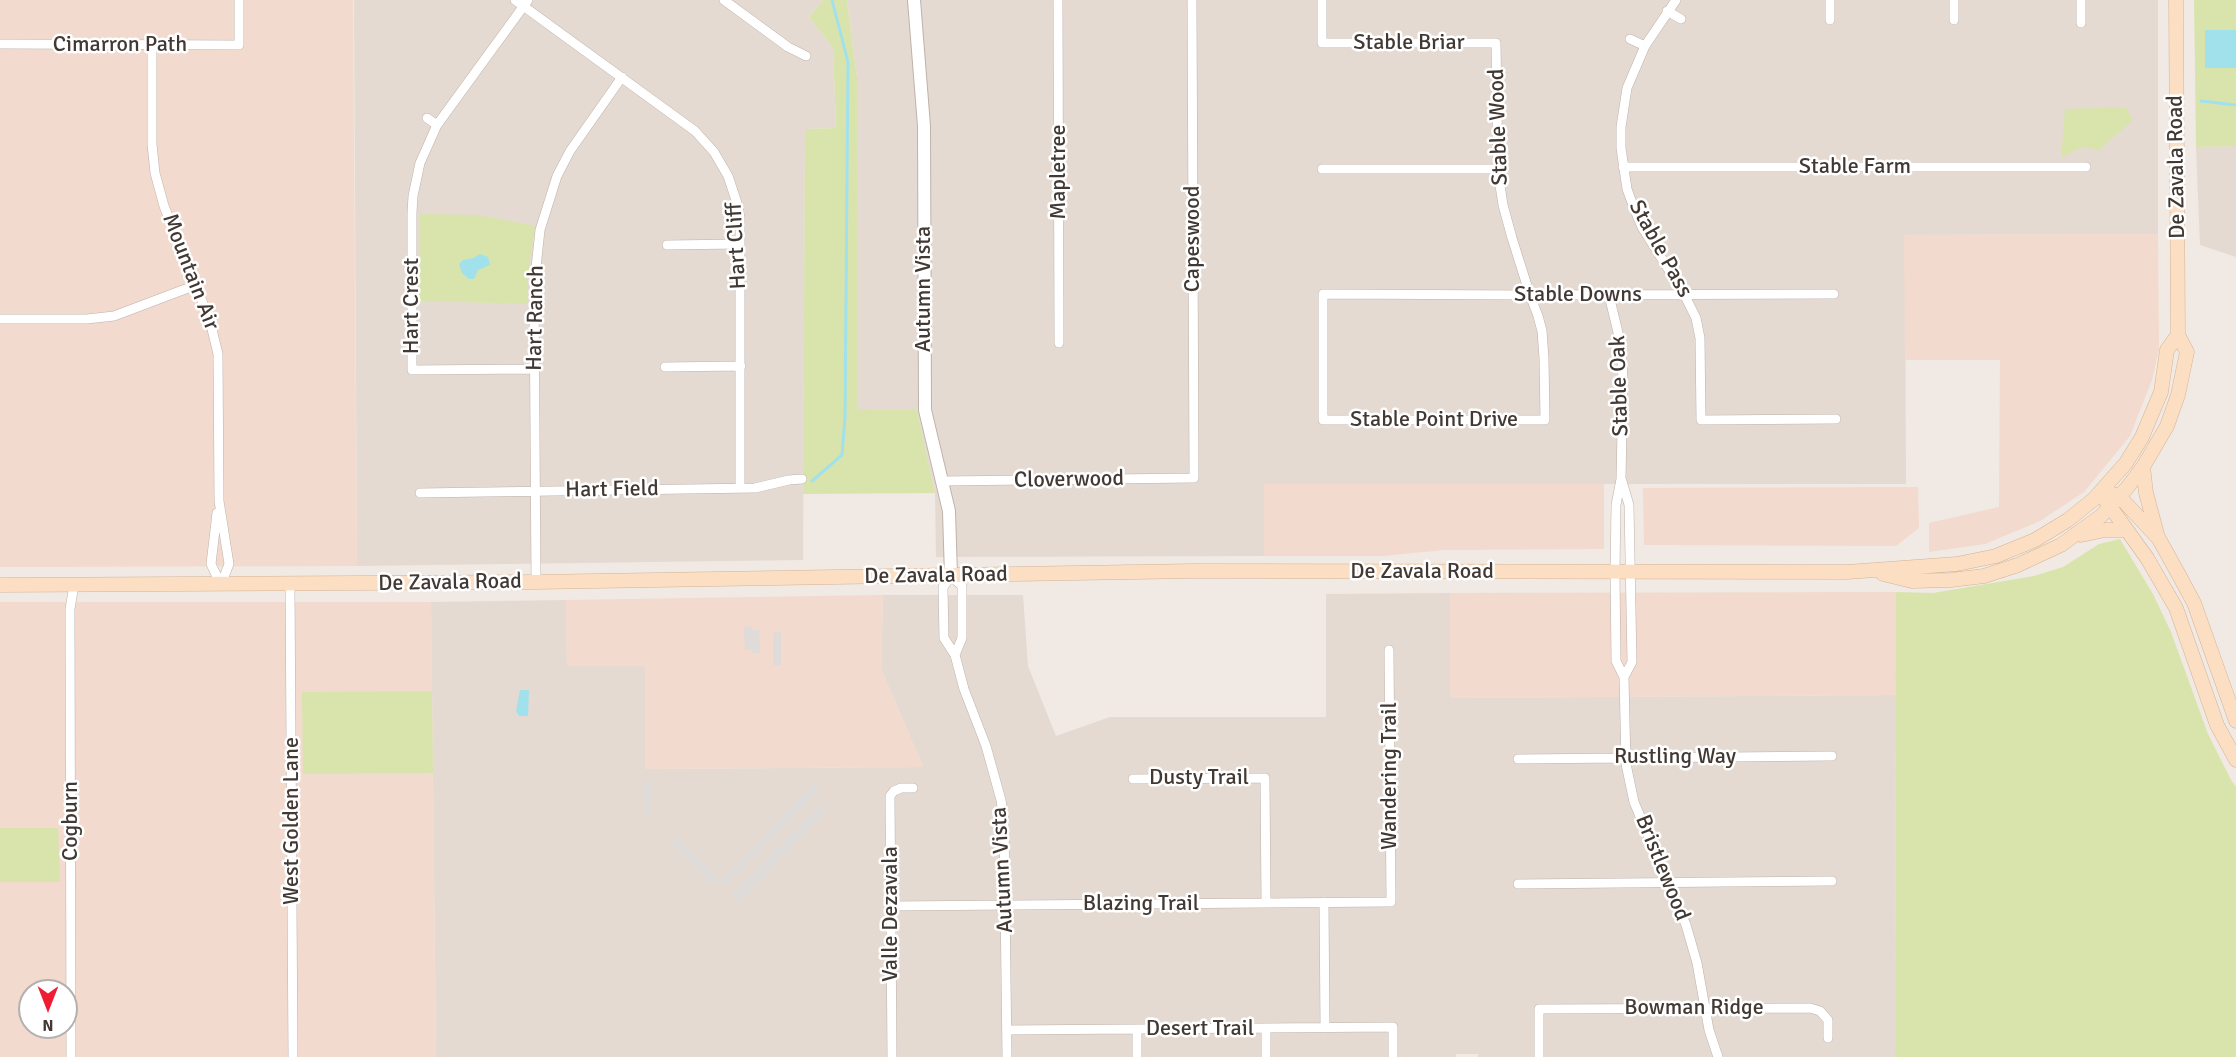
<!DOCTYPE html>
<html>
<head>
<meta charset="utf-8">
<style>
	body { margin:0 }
	#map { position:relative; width:2236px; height:1057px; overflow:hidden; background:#f1e9e3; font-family:Signika,sans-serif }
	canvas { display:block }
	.north { position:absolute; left:18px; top:979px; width:60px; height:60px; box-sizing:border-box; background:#fff; border:2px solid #b3b0ae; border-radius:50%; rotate:180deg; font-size:16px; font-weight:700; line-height:24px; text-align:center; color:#423934 }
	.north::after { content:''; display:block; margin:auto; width:21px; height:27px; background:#ef1c33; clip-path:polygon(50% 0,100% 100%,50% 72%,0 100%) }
</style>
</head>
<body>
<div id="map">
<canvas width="2236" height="1057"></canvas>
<div class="north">N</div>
</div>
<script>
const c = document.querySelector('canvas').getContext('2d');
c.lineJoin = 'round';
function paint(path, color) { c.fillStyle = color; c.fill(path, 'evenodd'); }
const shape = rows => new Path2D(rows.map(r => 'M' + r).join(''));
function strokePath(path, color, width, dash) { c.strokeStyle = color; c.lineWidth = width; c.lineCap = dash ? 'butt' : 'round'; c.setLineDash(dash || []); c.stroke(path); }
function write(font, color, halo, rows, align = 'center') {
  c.font = font + ' Signika,sans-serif'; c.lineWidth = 5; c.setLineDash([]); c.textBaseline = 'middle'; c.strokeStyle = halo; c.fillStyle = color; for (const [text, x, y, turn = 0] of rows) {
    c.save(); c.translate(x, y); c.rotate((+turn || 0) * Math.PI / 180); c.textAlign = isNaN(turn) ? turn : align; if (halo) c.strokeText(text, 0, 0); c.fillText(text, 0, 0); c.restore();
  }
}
paint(shape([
	[354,0,823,0,809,17,833,48,836,128,805,129,803,560,357,566],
	[847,0,2158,0,2158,234,1905,235,1906,484,1264,484,1264,556,936,557,935,493,917,411,857,410,857,78],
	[2236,146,2236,257,2200,245,2196,147],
	[1450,593,1450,698,1896,695,1895,1057,1478,1057,1478,1054,1456,1054,1456,1057,436,1057,431,602,566,600,567,666,645,666,646,769,923,767,881,669,883,595,1023,595,1028,666,1056,736,1110,717,1326,717,1326,594]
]), '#e4dad2');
paint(shape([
	[0,0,353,0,357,566,0,567],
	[2158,234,2159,349,2152,380,2130,436,2084,492,2040,521,1985,544,1929,552,1929,523,1999,507,2000,360,1905,360,1904,235],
	[1264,484,1604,484,1604,549,1444,550,1383,556,1264,556],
	[1918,487,1919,528,1896,546,1644,545,1643,488],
	[1896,592,1896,695,1450,698,1450,593],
	[883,595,881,669,923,767,645,769,645,666,567,666,566,600],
	[0,602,431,602,436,1057,0,1057],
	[30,991,66,991,66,1027,30,1027]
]), '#f2dacf');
paint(shape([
	[823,0,847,0,857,78,857,409,917,410,935,493,803,494,805,129,836,128,833,48,809,17],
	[2194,0,2236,0,2236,146,2196,147],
	[2126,107,2133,120,2098,151,2090,148,2082,147,2061,158,2065,109],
	[420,214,479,215,535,226,528,273,528,304,420,301],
	[2120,539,2153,594,2171,632,2208,734,2231,780,2236,787,2236,1057,1895,1057,1896,592,1933,593,2034,576,2063,567,2099,544],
	[432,691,433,773,303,774,302,692],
	[0,828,58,828,60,882,0,882]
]), '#d9e4ad');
paint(shape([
	[752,626,752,630,759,630,760,653,752,653,752,650,745,650,744,627],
	[781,632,781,665,773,665,773,633],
	[643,782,651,782,651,813,643,813],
	[814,784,820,790,726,886,720,881,713,887,670,843,677,836,720,880],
	[820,803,827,810,740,901,733,894]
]), '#dedbd9');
paint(shape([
	[2205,30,2236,30,2236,68,2205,68],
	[480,254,488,257,490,265,478,270,474,279,469,279,462,273,459,264,463,260,473,258],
	[520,690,529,690,528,716,519,716,516,711]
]), '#a1e1ec');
strokePath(shape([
	[2201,101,2236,105],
	[812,481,842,455,845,418,848,62,832,0]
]), '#a1e1ec', 3);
const minor = shape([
	[515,0,695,131,714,152,728,176,737,203,740,218,740,488],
	[528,0,437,125,420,163,413,196,412,213,412,370,535,369],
	[724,0,788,47,806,56],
	[1058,0,1059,343],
	[1322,0,1322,43,1496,43,1498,172,1503,205,1512,238,1530,295,1538,316,1542,331,1544,358,1545,420,1323,420,1323,294,1530,295,1834,294],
	[1676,0,1645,46,1627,88,1621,127,1621,148,1627,189,1634,208,1642,227,1684,294,1696,318,1700,338,1701,420,1836,419],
	[1830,0,1830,20],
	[2081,0,2081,23],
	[1667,11,1681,19],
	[1954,20,1954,0],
	[1630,39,1645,46],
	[0,44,239,45,239,0],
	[152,45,152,144,155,173,164,206,210,321,218,354,219,501,229,564,221,585],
	[427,118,437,125],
	[1623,167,2086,167],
	[1322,169,1498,169],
	[667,245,740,244],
	[1609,295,1621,345,1623,380,1621,479,1616,505,1615,571,1616,661,1624,677,1626,764,1634,802,1686,925,1697,963,1709,1030,1718,1057],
	[0,319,87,319,114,316,196,285],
	[665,367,741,366],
	[943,481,1194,478,1192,0],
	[1622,481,1629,505,1632,662,1624,677],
	[420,493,755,488,789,480,802,479],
	[217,513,211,564,221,585],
	[536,582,534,286,540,230,557,176,570,151,622,77],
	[290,584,293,1057],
	[955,655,962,638,962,586,951,576,943,587,944,638,955,655,964,689,986,746,1001,800,1004,821,1007,1057],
	[1518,759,1832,756],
	[1133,779,1265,778,1266,903],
	[1518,884,1832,881],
	[1324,902,1325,1028],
	[890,906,1391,902,1389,650],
	[1266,1028,1266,1057],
	[1137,1029,1137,1057],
	[1007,1030,1393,1027,1393,1057],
	[71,1057,70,609,74,585],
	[892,1057,890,796,894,791,901,788,913,788],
	[1539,1057,1539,1009,1810,1008,1820,1011,1828,1020,1828,1038]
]);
const tertiary = shape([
	[914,0,924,126,925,410,949,511,951,576]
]);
const secondary = shape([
	[2143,467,2146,493,2157,534],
	[2112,494,2119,496,2159,539,2180,577,2194,603,2236,721],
	[2106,501,2147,558,2176,608,2217,725,2236,760],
	[2081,535,2105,530,2127,530],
	[1883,574,1912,581,1951,580,1984,576,2018,565,2061,545,2101,516,2127,488,2143,467,2167,426,2178,395,2187,352,2178,335,2176,0],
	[0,585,536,582,1194,571,1847,572,1957,564,1996,556,2035,540,2068,520,2094,499,2126,463,2142,437,2161,392,2167,350,2178,335]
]);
strokePath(minor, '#beb2aa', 10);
strokePath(tertiary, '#beb2aa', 14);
strokePath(secondary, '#d2b397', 15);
strokePath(minor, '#fff', 9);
strokePath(tertiary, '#fff', 12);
strokePath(secondary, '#fcdfc3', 14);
write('22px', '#423934', '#fff', [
	["Stable Briar",1409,43],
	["Cimarron Path",120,45],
	["Stable Wood",1499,127,-92],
	["Stable Farm",1855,167],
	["De Zavala Road",2177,167,-91],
	["Mapletree",1059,172,-90],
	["Capeswood",1193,239,-90],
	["Hart Cliff",737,246,-93],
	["Stable Pass",1660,249,61],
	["Mountain Air",190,272,69],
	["Autumn Vista",924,289,-90],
	["Stable Downs",1578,295],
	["Hart Crest",412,306,-90],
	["Hart Ranch",536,318,-89],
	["Stable Oak",1620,386,-92],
	["Stable Point Drive",1434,420],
	["Cloverwood",1069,480,-1],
	["Hart Field",612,490,-1],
	["De Zavala Road",1422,572],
	["De Zavala Road",936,576,-1],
	["De Zavala Road",450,583,-1],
	["Rustling Way",1675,757],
	["Wandering Trail",1390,776,-90],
	["Dusty Trail",1199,778],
	["Cogburn",71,821,-90],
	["West Golden Lane",292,821,-90],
	["Bristlewood",1662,868,68],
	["Autumn Vista",1003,870,-93],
	["Blazing Trail",1141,904],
	["Valle Dezavala",891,914,-90],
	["Bowman Ridge",1694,1008],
	["Desert Trail",1200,1029]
]);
</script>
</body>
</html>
